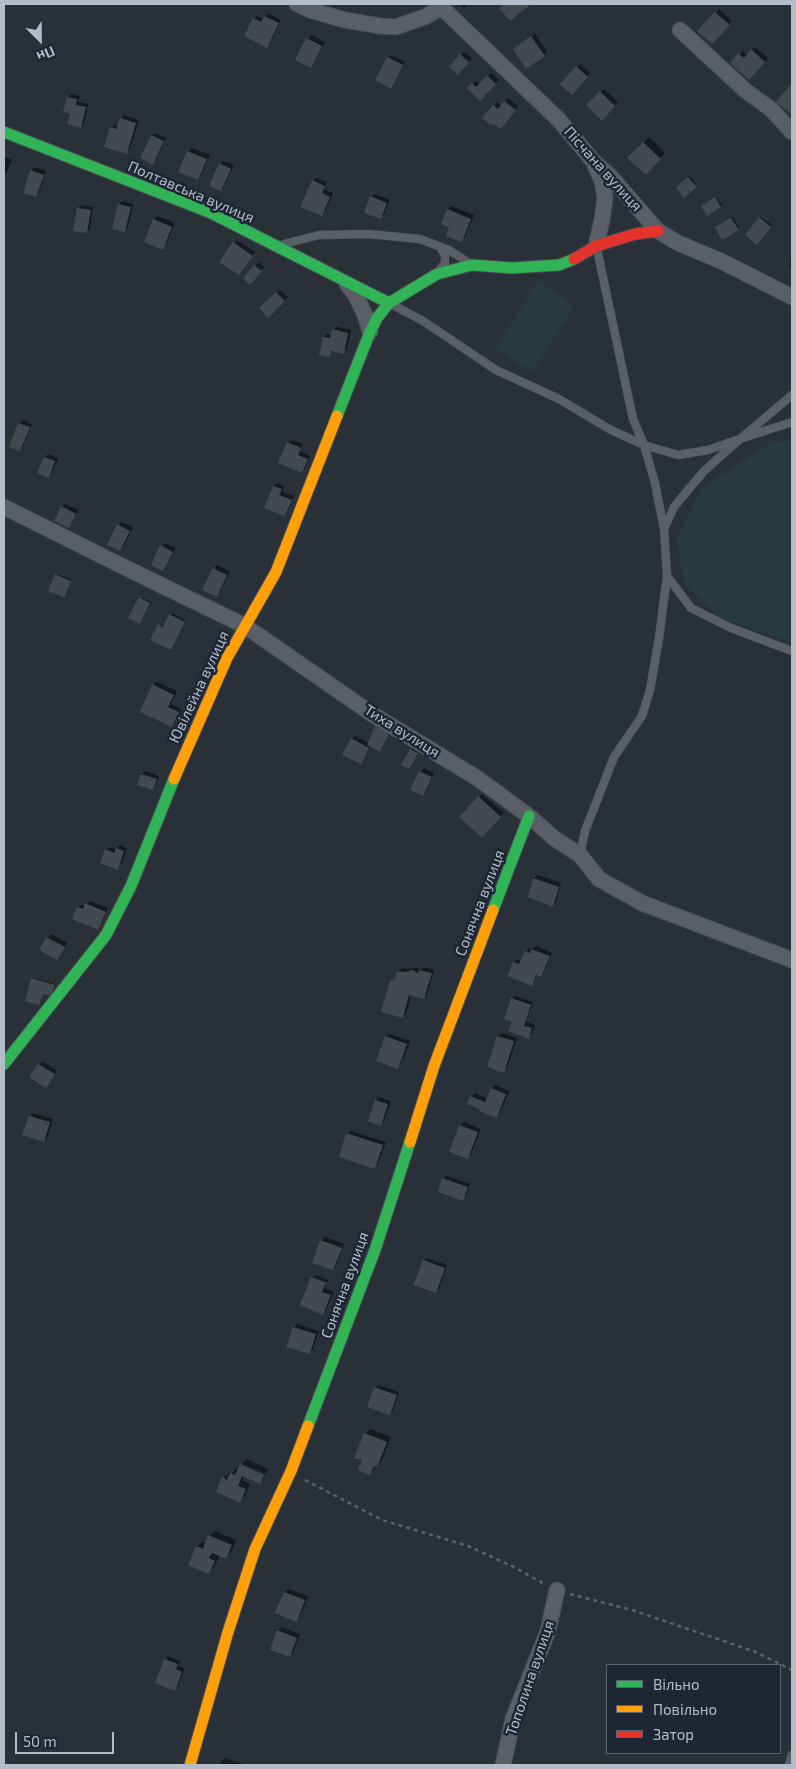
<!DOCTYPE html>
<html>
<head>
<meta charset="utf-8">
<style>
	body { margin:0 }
	#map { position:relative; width:796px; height:1769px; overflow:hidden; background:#2a3038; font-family:"Exo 2",sans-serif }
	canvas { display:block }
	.frame { position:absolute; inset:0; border:5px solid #b4bcc9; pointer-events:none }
	.legend { position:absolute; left:606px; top:1664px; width:175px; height:90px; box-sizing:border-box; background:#1d2633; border:1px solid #59626f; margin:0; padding:6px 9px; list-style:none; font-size:15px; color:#b4bcc9 }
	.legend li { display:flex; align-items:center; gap:10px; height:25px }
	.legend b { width:25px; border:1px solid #59626f }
	.north { position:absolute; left:15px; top:15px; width:50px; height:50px; -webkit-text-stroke:4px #1d2633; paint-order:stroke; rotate:157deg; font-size:14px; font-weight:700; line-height:20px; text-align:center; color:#b4bcc9 }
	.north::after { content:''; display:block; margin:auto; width:18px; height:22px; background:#b4bcc9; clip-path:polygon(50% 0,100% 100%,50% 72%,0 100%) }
	.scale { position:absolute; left:15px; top:1732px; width:99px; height:22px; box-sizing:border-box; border:2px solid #b4bcc9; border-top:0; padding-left:6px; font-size:15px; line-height:18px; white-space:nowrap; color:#b4bcc9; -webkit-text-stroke:4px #1d2633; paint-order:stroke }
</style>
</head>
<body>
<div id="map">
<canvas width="796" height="1769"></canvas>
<div class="frame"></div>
<ul class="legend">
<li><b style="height:6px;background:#30b455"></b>Вільно</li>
<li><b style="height:6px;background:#ff9f0a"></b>Повільно</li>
<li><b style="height:6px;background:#e5322d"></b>Затор</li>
</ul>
<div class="north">Пн</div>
<div class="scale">50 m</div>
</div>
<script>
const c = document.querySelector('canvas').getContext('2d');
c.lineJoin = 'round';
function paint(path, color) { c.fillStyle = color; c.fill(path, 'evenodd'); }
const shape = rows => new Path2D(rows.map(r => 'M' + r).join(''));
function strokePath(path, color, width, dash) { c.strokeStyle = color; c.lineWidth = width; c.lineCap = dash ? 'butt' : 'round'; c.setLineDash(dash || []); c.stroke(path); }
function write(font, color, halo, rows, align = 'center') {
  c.font = font + ' "Exo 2",sans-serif'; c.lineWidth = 5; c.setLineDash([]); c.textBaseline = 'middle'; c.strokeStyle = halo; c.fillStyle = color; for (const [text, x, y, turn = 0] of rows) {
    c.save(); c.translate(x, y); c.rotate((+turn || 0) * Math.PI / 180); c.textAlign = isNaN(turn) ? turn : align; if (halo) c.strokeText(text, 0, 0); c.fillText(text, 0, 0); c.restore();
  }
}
paint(shape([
	[538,281,575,305,532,372,495,349],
	[792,440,792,643,721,618,685,585,676,540,701,488,770,443]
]), '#273a3e');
paint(shape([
	[460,4,468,4,464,8],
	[719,9,732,21,712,43,699,31],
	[268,13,281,20,270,43,267,46,254,19,257,16,264,19],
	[535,34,547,52,544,55,518,46],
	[311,35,325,42,311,66,297,60],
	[755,47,768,58,752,75,731,63,743,51,747,55],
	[464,52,472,58,458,73,451,67],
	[391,55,405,62,390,87,388,58],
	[580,64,590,73,572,93,562,83],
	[491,73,499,80,480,99,469,88,476,81,480,84],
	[604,89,618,102,602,119,588,105],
	[72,94,80,96,78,102,88,104,84,123,80,126,71,113,65,111,68,97],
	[508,98,518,106,504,124,494,106,497,102,502,106],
	[124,115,139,120,130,149,126,153,112,128,115,124,119,126,121,119],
	[155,133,166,138,156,160,152,163,152,136],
	[649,137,665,153,646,174,629,158],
	[192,148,210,155,201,175,198,179,180,171,189,151],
	[4,157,12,160,4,178],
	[223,161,234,165,224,186,221,190,220,164],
	[35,167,46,171,39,192,36,196,31,171],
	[690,176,697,185,684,196,677,187],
	[316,178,327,182,324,189,333,193,325,211,321,215,313,181],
	[375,194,390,200,384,214,380,218,371,197],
	[716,197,722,205,720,206,704,205],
	[122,201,133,204,128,227,125,230,119,205],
	[81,205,93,207,90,229,86,232,78,208],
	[451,206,474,215,465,237,461,241,451,227,448,210],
	[157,216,175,223,166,245,163,248,154,220],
	[733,217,739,228,738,229,718,226],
	[761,217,772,225,757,243,746,235],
	[237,240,255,252,239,274,234,243],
	[792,259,792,267,789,265],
	[259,262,264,267,253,280,244,278],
	[280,290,288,297,268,316,261,308],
	[337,327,351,330,347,349,343,352,334,350,330,356,324,337,327,334,332,335,333,330],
	[23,420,32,424,23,446,20,450,19,424],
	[292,440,303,444,300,451,310,456,305,468,302,471,288,443],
	[48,454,58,458,52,473,48,476,45,457],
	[277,483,284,486,282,492,294,496,288,511,285,515,274,486],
	[65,504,79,510,69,527,62,507],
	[121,522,133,527,123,547,120,550,118,525],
	[165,543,176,548,163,570,161,546],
	[217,565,230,571,220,592,216,595,204,589,214,568],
	[57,574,71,579,65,594,56,575],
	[141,597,151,602,141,621,140,598],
	[172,613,186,621,172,647,159,625,160,624,164,626],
	[157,682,177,691,171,704,182,709,175,722,172,726,153,685],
	[377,726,390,731,371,745,360,763,352,739,355,736,369,743],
	[414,746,420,750,408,768,411,750],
	[424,768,434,773,426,791,422,794,412,789,420,772],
	[145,771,159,776,156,785,153,789,139,784,142,774],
	[482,794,504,813,482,836,461,817],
	[120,845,127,848,121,865,118,868,106,850,110,847,116,849],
	[538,875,561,883,556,902,553,905,529,896,534,878],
	[90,901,108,908,101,925,78,908,82,905,85,906],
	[51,934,67,943,57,959,41,949],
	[536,946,552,953,544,972,541,976,538,974,531,985,509,976,514,962,518,959,522,961,526,952,529,948,532,949],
	[416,967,421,970,424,967,434,970,427,995,424,998,411,995,406,1014,402,1017,391,982,397,977,398,971,402,968,410,969],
	[34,978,55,984,52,994,33,979],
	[515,996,533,1002,526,1022,535,1025,532,1034,528,1037,513,1021,512,999],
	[502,1033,517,1038,507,1068,503,1071,489,1067,498,1036],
	[389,1034,410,1041,401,1064,398,1068,386,1037],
	[42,1061,57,1071,49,1083,31,1077],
	[495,1085,509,1091,500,1113,496,1116,469,1103,475,1093,488,1099,492,1089],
	[379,1097,391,1101,384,1121,381,1124,376,1101],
	[33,1113,53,1119,47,1138,43,1141,30,1116],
	[464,1122,481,1129,471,1154,468,1157,451,1151,461,1125],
	[351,1131,386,1142,378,1164,375,1167,347,1134],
	[447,1176,470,1184,466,1196,462,1199,443,1179],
	[325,1237,344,1244,336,1266,333,1269,321,1241],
	[427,1258,447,1265,439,1289,435,1292,424,1261],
	[316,1275,328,1280,327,1282,313,1277],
	[312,1279,326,1285,325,1288,334,1292,326,1310,323,1313],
	[297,1324,319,1331,313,1349,310,1353,294,1327],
	[379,1385,399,1392,393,1410,390,1414,375,1388],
	[370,1429,391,1437,382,1460,370,1474,363,1460,365,1434],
	[246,1459,268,1469,266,1474,242,1464],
	[241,1464,241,1466,265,1476,259,1483,244,1476,242,1480,250,1484,245,1496,239,1501,223,1478,229,1473,231,1474,237,1468,239,1469],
	[215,1531,236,1540,231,1552,226,1557,220,1555,214,1567,209,1573,197,1547,202,1542,206,1543,209,1536],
	[288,1589,308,1596,300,1617,296,1620,277,1613,285,1592],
	[281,1627,300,1634,293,1653,289,1656,278,1631],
	[168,1656,180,1661,178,1666,185,1668,178,1686,174,1689,165,1660],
	[224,1758,247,1765,219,1765]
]), '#0007');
paint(shape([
	[504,4,529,4,530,5,510,21,499,8],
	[715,12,730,25,712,44,697,31],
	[264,16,279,23,267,48,244,36,253,18,261,22],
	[531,36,545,56,526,69,513,49],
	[306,38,322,46,311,68,295,60],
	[751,49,765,62,749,80,730,63,738,53,744,58],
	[460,54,469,62,458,75,449,67],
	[387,57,403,65,391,89,375,80],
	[576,66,588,77,572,95,560,84],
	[487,75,496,84,480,101,467,88,472,83,476,87],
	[792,83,792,115,776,102],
	[600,91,615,106,602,121,586,105],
	[67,97,77,99,76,105,86,107,81,128,67,124,70,114,63,112],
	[504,101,516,110,501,129,494,124,491,125,482,118,493,105,498,109],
	[120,118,136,123,127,154,104,147,110,127,116,129],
	[151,135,164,141,153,165,140,158],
	[643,142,661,159,646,175,627,158],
	[187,151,207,159,198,180,178,172],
	[219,163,231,169,221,191,209,186],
	[30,170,44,175,36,197,23,193],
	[688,177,697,187,684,198,676,187],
	[312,180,325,186,322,193,330,197,322,216,300,207],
	[370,196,387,203,381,219,364,213],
	[715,197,721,207,707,216,701,206],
	[118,204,131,207,125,232,112,229],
	[77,208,91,210,87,233,73,231],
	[447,209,471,219,462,242,446,236,449,227,441,224],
	[759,217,771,227,757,245,745,235],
	[731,218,739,230,722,240,715,227],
	[153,219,172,227,163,250,144,242],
	[233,242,253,256,239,275,219,262],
	[254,265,262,271,250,285,243,278],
	[276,292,285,301,268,318,259,308],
	[332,329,348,333,344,354,332,351,330,357,319,355,323,337,330,338],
	[18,423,30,427,20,451,9,447],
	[287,442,301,448,298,455,308,459,302,473,278,463],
	[44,457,55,461,49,478,37,473],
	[273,486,282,489,279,495,292,500,285,516,264,508],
	[61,506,76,514,69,528,54,521],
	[117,524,130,531,120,551,107,545],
	[160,545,173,552,163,571,151,565],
	[213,568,227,575,217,597,202,590],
	[55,574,71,581,64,597,48,591],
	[139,597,150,603,140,624,128,618],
	[169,614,185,622,171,650,150,640,158,624,163,627],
	[152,684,174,695,168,707,179,712,172,727,140,712],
	[375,726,389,733,380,752,367,745],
	[351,738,369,748,361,764,342,755],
	[410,749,418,753,409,769,401,765],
	[419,771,432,777,423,796,410,790],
	[141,774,157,779,153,790,137,785],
	[478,796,501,817,482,838,459,817],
	[116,848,124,851,118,870,100,863,105,849,114,853],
	[533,878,559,887,553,907,528,897],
	[85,903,106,912,98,930,72,919,77,907,83,909],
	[46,937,65,947,57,960,39,950],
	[531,949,550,956,541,977,536,975,532,986,507,976,513,962,519,964,525,951,530,953],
	[412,970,418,973,419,970,432,973,424,999,409,995,403,1018,381,1012,390,981,395,979,397,971,406,972],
	[31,978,55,985,51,996,43,994,39,1005,25,1001],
	[511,998,531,1005,524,1026,532,1028,529,1039,508,1031,512,1022,504,1019],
	[385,1036,407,1044,398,1069,376,1061],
	[497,1036,514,1041,504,1073,487,1067],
	[38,1064,55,1074,46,1088,29,1077],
	[491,1088,506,1094,497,1118,479,1111,480,1109,467,1104,470,1096,485,1102],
	[375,1100,388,1104,381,1126,368,1121],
	[29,1116,50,1122,44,1142,22,1135],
	[459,1125,478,1132,468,1159,449,1152],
	[346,1133,383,1145,375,1169,339,1157],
	[442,1178,468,1187,463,1201,438,1192],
	[320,1240,342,1248,333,1270,312,1263],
	[423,1260,445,1268,436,1293,413,1285],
	[311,1277,326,1283,322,1292,331,1295,323,1315,300,1305],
	[293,1327,316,1334,310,1354,286,1347],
	[374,1387,397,1395,390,1415,367,1407],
	[364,1433,387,1442,377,1467,374,1466,370,1475,358,1470,362,1460,354,1458],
	[240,1464,264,1475,260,1484,242,1476,238,1486,246,1489,240,1503,216,1492,222,1477,227,1480,230,1473,235,1475],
	[208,1535,232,1545,226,1559,212,1553,209,1558,215,1561,209,1574,188,1565,196,1546,203,1549],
	[284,1592,305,1600,297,1622,275,1613],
	[277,1630,297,1638,290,1657,270,1650],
	[164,1659,178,1664,176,1669,182,1672,175,1691,155,1683]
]), '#444950');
const lane = shape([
	[284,244,319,235,368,234,420,239,449,250,466,261],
	[440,247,445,255,445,263,441,268],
	[597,249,633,419,644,445,655,483,664,529,667,576,691,608,731,628,792,651],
	[393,305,423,321,496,370,559,399,611,430,644,445,678,455,708,450,740,439,792,395],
	[664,529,674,507,704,471,740,439,792,422],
	[580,855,585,831,614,757,642,716,650,690,659,638,667,576],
	[789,1765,792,1755]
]);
const street = shape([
	[297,4,310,10,345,20,380,26,396,27,427,16,441,7],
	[438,4,559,120,594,162,610,176,658,231,678,243,721,261,792,297],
	[680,30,746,91,772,110,792,132],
	[595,166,602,181,605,198,602,220,596,246],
	[347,284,356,296,365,315,370,332],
	[4,507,124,567,245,626,372,714,477,778,529,816,555,839,580,855,599,879,642,903,792,960],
	[503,1765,513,1719,548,1631,557,1590]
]);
const fast = shape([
	[4,132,211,213,389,303],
	[337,416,370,332,377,318,389,303,437,274,472,265,512,268,559,265,574,259],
	[493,910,529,816],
	[4,1064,106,935,131,886,174,779],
	[308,1426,375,1250,410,1142]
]);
const slow = shape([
	[174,779,227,658,276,572,337,416],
	[410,1142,434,1066,493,910],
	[190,1765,228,1632,255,1549,291,1471,308,1426]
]);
const jam = shape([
	[574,259,596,246,635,234,658,231]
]);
strokePath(lane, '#484c53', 9);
strokePath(street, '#484c53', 17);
strokePath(fast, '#484c53', 13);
strokePath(slow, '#484c53', 13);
strokePath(jam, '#484c53', 13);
strokePath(shape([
	[305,1480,382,1520,468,1546,514,1567,544,1584],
	[570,1594,632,1610,756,1652,792,1670]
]), '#5d636a', 2.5, [4, 4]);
strokePath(lane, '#5a5e66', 8);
strokePath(street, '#5a5e66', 15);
strokePath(fast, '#30b455', 11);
strokePath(slow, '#ff9f0a', 11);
strokePath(jam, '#e5322d', 11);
write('15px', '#b4bcc9', '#1d2633', [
	["Пісчана вулиця",603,169,48],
	["Полтавська вулиця",191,192,23],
	["Ювілейна вулиця",199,687,-65],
	["Тиха вулиця",402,731,32],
	["Сонячна вулиця",480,903,-69],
	["Сонячна вулиця",345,1285,-70],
	["Тополина вулиця",530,1678,-71]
]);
</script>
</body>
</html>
